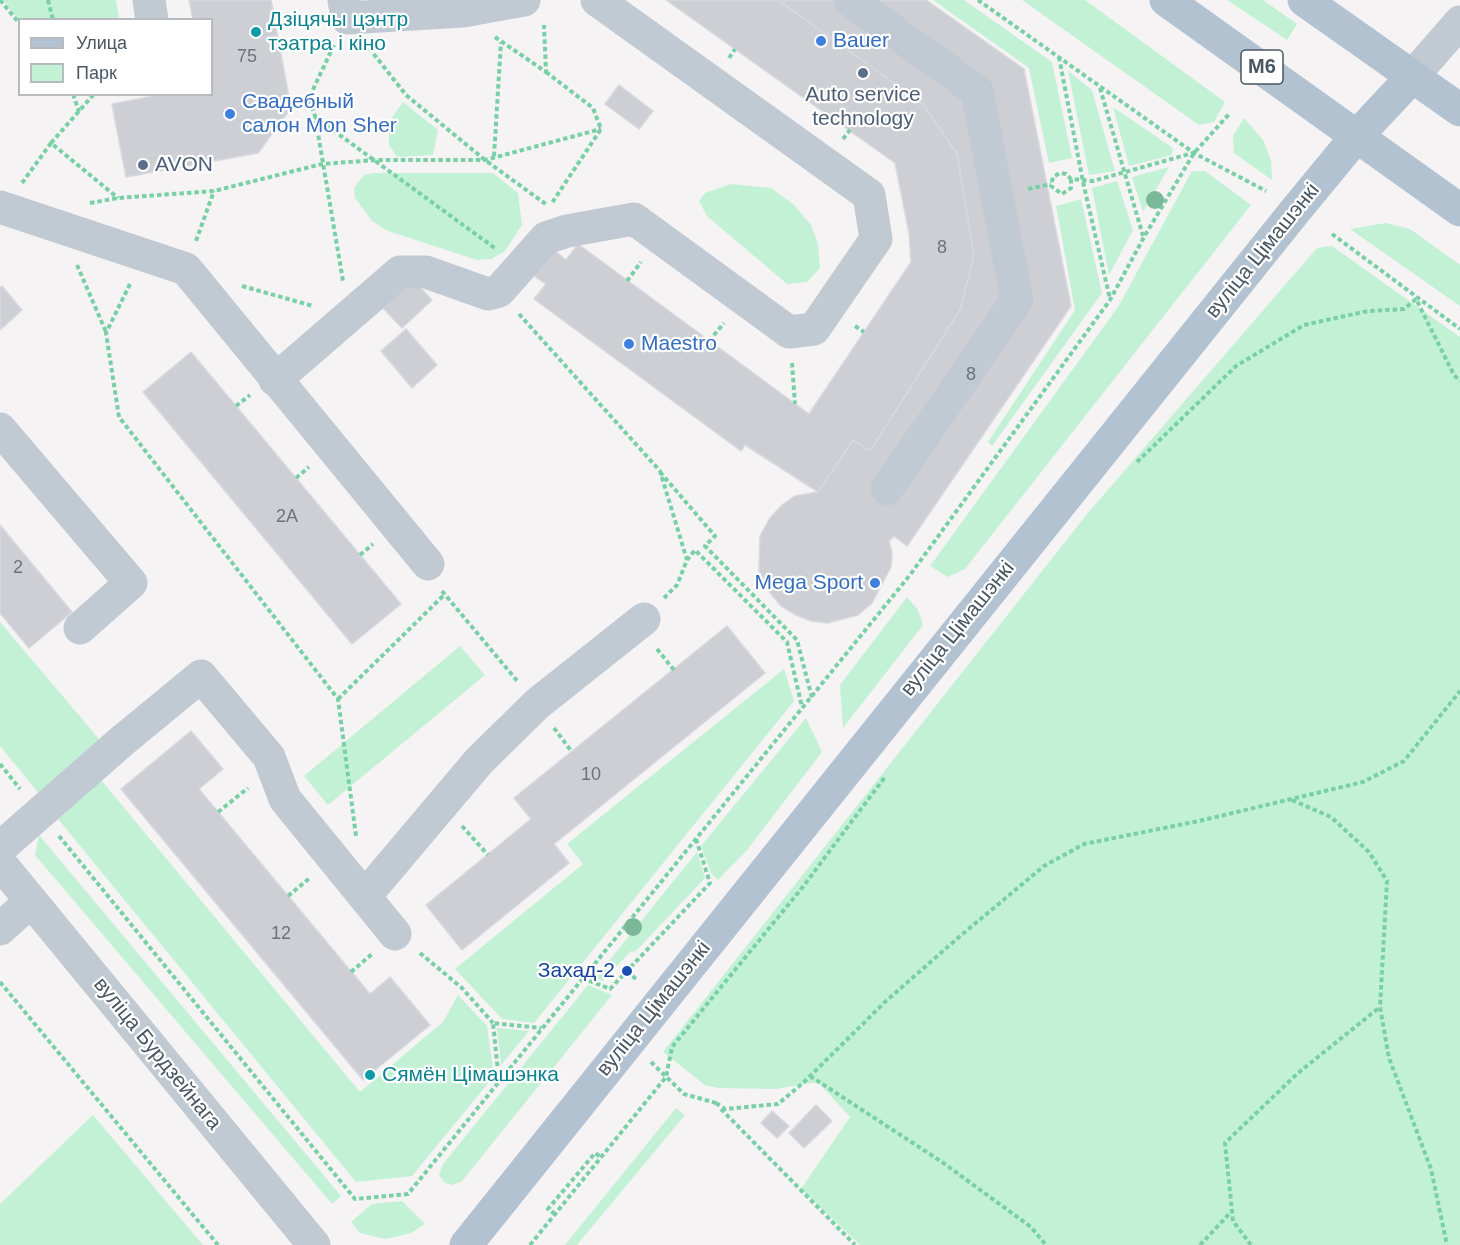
<!DOCTYPE html>
<html>
<head>
<meta charset="utf-8">
<style>
	body { margin:0 }
	#map { position:relative; width:1460px; height:1245px; overflow:hidden; background:#f5f3f3; font-family:Helvetica,sans-serif }
	canvas { display:block }
	.legend { position:absolute; left:18px; top:18px; width:195px; height:78px; box-sizing:border-box; background:#fff; border:2px solid #b7bbc0; margin:0; padding:8px 10px; list-style:none; font-size:18px; color:#4a5661 }
	.legend li { display:flex; align-items:center; gap:12px; height:30px }
	.legend b { width:30px; border:2px solid #b7bbc0 }
</style>
</head>
<body>
<div id="map">
<canvas width="1460" height="1245"></canvas>
<ul class="legend">
<li><b style="height:8px;background:#b3c2d1"></b>Улица</li>
<li><b style="height:16px;background:#c3f1d5"></b>Парк</li>
</ul>
</div>
<script>
const c = document.querySelector('canvas').getContext('2d');
c.lineJoin = 'round';
function paint(path, color) { c.fillStyle = color; c.fill(path, 'evenodd'); }
const shape = rows => new Path2D(rows.map(r => 'M' + r).join(''));
function strokePath(path, color, width, dash) { c.strokeStyle = color; c.lineWidth = width; c.lineCap = dash ? 'butt' : 'round'; c.setLineDash(dash || []); c.stroke(path); }
function write(font, color, halo, rows, align = 'center') {
  c.font = font + ' Helvetica,sans-serif'; c.lineWidth = 4.5; c.setLineDash([]); c.textBaseline = 'middle'; c.strokeStyle = halo; c.fillStyle = color; for (const [text, x, y, turn = 0] of rows) {
    c.save(); c.translate(x, y); c.rotate((+turn || 0) * Math.PI / 180); c.textAlign = isNaN(turn) ? turn : align; if (halo) c.strokeText(text, 0, 0); c.fillText(text, 0, 0); c.restore();
  }
}
paint(shape([
	[3,0,116,0,119,19,19,20],
	[933,0,964,0,1052,62,1072,158,1049,163,1029,68],
	[1022,0,1085,0,1225,102,1214,122,1199,125],
	[1227,0,1263,0,1297,24,1287,40],
	[1068,71,1092,90,1115,171,1089,175],
	[403,102,438,130,433,155,397,157,389,145,389,122],
	[1113,107,1173,148,1172,155,1129,166],
	[1244,118,1263,140,1271,160,1272,180,1234,153,1233,136],
	[1169,167,1143,212,1132,177],
	[1192,171,1205,171,1251,205,965,569,948,577,930,566,1118,307],
	[373,173,493,173,518,193,522,225,505,251,491,259,477,260,388,231,372,221,355,198,354,188,364,175],
	[1117,181,1133,230,1109,275,1092,188],
	[731,184,771,188,793,204,811,225,818,244,820,268,807,282,787,284,707,216,699,201,705,193],
	[1081,199,1102,293,992,446,988,442,1075,310,1056,206],
	[1386,223,1410,229,1460,265,1460,306,1350,229],
	[1332,246,1460,337,1460,1245,860,1245,801,1189,850,1117,818,1082,776,1089,719,1088,705,1085,663,1052,1087,514,1317,248],
	[907,597,918,610,923,625,843,728,840,685],
	[0,622,104,745,41,796,0,746],
	[460,646,485,675,328,805,304,776],
	[784,669,794,701,534,1023,502,1019,455,969,583,864,567,844],
	[806,718,822,752,747,850,718,880,711,873,701,846],
	[101,780,360,1092,443,1022,458,995,487,1026,494,1076,412,1176,356,1182,58,819],
	[39,835,341,1196,332,1204,35,855],
	[697,852,705,878,635,952,631,951,603,981,595,978],
	[588,985,612,995,462,1181,453,1185,445,1183,439,1175,443,1164],
	[497,1028,529,1031,501,1065],
	[676,1108,685,1115,577,1245,565,1245],
	[93,1115,203,1245,0,1245,0,1204],
	[402,1201,425,1224,411,1233,386,1239,360,1233,351,1222,372,1204]
]), '#c3f1d5');
const building = shape([
	[189,0,271,0,291,108,258,153,126,177,112,104,164,94,212,94,212,20,193,20,189,0],
	[666,0,778,0,923,104,957,154,974,255,960,310,870,451,853,440,818,492,745,445,741,451,534,299,546,284,534,276,555,251,566,260,578,244,809,414,911,262,909,233,895,163,666,0],
	[778,0,926,0,1024,69,1071,306,907,546,894,536,889,541,892,553,891,567,872,603,858,615,828,623,811,621,798,616,781,606,767,589,759,571,760,536,770,518,782,505,795,496,818,492,853,440,870,451,960,310,974,255,957,154,923,104,778,0],
	[619,85,653,111,639,129,605,104,619,85],
	[413,280,432,300,402,328,383,308,413,280],
	[2,286,22,310,0,330,0,288,2,286],
	[406,329,437,365,412,388,381,351,406,329],
	[191,352,401,604,352,644,143,392,191,352],
	[0,525,72,612,29,648,0,613,0,525],
	[727,626,765,673,554,844,569,863,462,950,426,905,531,819,514,798,727,626],
	[191,731,223,769,199,789,370,994,390,977,430,1025,363,1080,121,789,191,731],
	[816,1105,832,1121,804,1148,789,1133,816,1105],
	[772,1111,789,1126,777,1138,761,1123,772,1111]
]);
paint(building, '#cdcfd5');
strokePath(building, '#d7d9de', 1.5);
strokePath(shape([
	[0,0,20,24],
	[48,0,53,20],
	[978,0,1194,153,1266,191],
	[495,37,546,72,544,25],
	[334,45,309,98,315,116,343,281],
	[369,48,406,95,485,160,547,205],
	[1059,57,1083,182,1110,299],
	[729,58,735,49],
	[546,72,593,108,601,129,552,203],
	[1100,88,1143,236],
	[73,94,79,112],
	[315,117,496,249],
	[843,139,850,130],
	[51,143,94,94],
	[494,156,501,42],
	[1071,179,1071,188,1062,194,1051,186,1053,177,1060,173,1066,174,1071,179,1093,181,1193,153],
	[22,183,51,143,118,198],
	[1028,189,1051,184],
	[90,203,118,198,214,191,322,164,376,160,485,160,601,129],
	[1332,234,1460,329],
	[196,241,214,191],
	[77,265,106,332],
	[627,281,641,262],
	[130,284,106,333,119,417,338,699,356,836],
	[242,286,313,306],
	[519,314,660,471,687,560],
	[855,326,864,332],
	[709,341,724,323],
	[792,363,795,404],
	[236,406,250,395],
	[1137,462,1236,366,1304,325,1368,311,1404,309,1416,299,1454,375,1460,381],
	[660,472,715,536,705,546,797,640,812,698],
	[296,478,309,467],
	[360,555,373,544],
	[442,591,518,682],
	[664,598,677,585,687,560,695,550,787,642,802,707],
	[657,649,674,670],
	[338,699,444,595],
	[554,728,572,752],
	[0,764,20,789],
	[1292,800,1331,817,1369,852,1387,881,1380,1007,1389,1058,1431,1169,1447,1245],
	[218,812,248,788],
	[462,826,488,855],
	[59,836,355,1199,408,1194,910,575,1110,300,1144,237,1194,153,1230,113],
	[288,896,311,877],
	[420,953,462,988,493,1023],
	[627,971,638,981],
	[351,972,372,954],
	[582,978,610,989,710,883,696,839],
	[0,982,218,1245],
	[651,1062,684,1094,716,1103],
	[810,1076,942,1162,1031,1227,1046,1245],
	[499,1081,493,1023,541,1028],
	[716,1103,725,1109,778,1104,803,1083,885,1002,959,937,1044,866,1084,844,1199,821,1363,782,1404,761,1460,691],
	[721,1109,855,1245],
	[555,1214,548,1209,595,1153,602,1158],
	[530,1245,666,1077,672,1047,802,888,885,777],
	[1200,1245,1232,1211],
	[1251,1245,1233,1221,1225,1143,1298,1073,1380,1007]
]), '#7ad0a6', 4, [4.5, 3]);
strokePath(shape([
	[149,0,152,20],
	[344,0,347,18,463,11,524,0],
	[850,0,977,91,1017,300,887,489],
	[1412,77,1460,22],
	[0,207,186,269,428,564],
	[275,380,400,272,426,272,488,294,499,291,546,238,567,231,634,219,789,332,814,329,876,239,869,195,597,0],
	[0,429,131,583,80,628],
	[0,848,122,741,201,676,269,757,285,799,395,934],
	[0,863,314,1245],
	[365,896,479,761,537,704,644,619],
	[0,929,31,901]
]), '#c1cad2', 33);
strokePath(shape([
	[1166,0,1460,210],
	[1304,0,1460,110],
	[466,1245,1295,211,1356,137,1412,77]
]), '#b3c2d1', 33);
c.fillStyle = '#7bb799';
for (const [x, y] of [
	[1155,200],
	[633,927]
]) { c.beginPath(); c.arc(x, y, 9, 0, 2 * Math.PI); c.fill(); }
for (const [x, y, r, color] of [
	[256,32,6,"#0f9aa8"],
	[821,41,6,"#3f7fe0"],
	[863,73,6,"#5c6f8a"],
	[230,114,6,"#3f7fe0"],
	[143,165,6,"#5c6f8a"],
	[629,344,6,"#3f7fe0"],
	[875,583,6,"#3f7fe0"],
	[627,971,6,"#1a4fb4"],
	[370,1075,6,"#0f9aa8"]
]) { const dot = new Path2D(); dot.arc(x, y, r, 0, 2 * Math.PI); c.fillStyle = color; c.fill(dot); strokePath(dot, '#fff', 2); }
write('18px', '#6b747e', null, [
	["75",247,57],
	["8",942,248],
	["8",971,375],
	["2А",287,517],
	["2",18,568],
	["10",591,775],
	["12",281,934]
]);
for (const [x, y, w] of [
	[1262,67,42]
]) { const box = new Path2D(); box.roundRect(x - w / 2, y - 17, w, 34, 4.5); c.fillStyle = '#fff'; c.fill(box); strokePath(box, '#4a5661', 1.5); }
write('bold 20px', '#4a5661', null, [
	["М6",1262,67]
]);
write('21px', '#0d838f', '#fff', [
	["Дзіцячы цэнтр",268,20],
	["тэатра і кіно",268,44],
	["Сямён Цімашэнка",382,1075]
], 'left');
write('21px', '#366cbe', '#fff', [
	["Bauer",833,41],
	["Свадебный",242,102],
	["салон Mon Sher",242,126],
	["Maestro",641,344],
	["Mega Sport",863,583,"right"]
], 'left');
write('21px', '#4e5e75', '#fff', [
	["Auto service",863,95],
	["technology",863,119],
	["AVON",155,165,"left"]
]);
write('21px', '#4a5661', '#fff', [
	["вуліца Цімашэнкі",1263,251,-51],
	["вуліца Цімашэнкі",958,629,-51],
	["вуліца Цімашэнкі",654,1009,-51],
	["вуліца Бурдзейнага",157,1054,51]
]);
write('21px', '#164399', '#fff', [
	["Захад-2",615,971]
], 'right');
</script>
</body>
</html>
